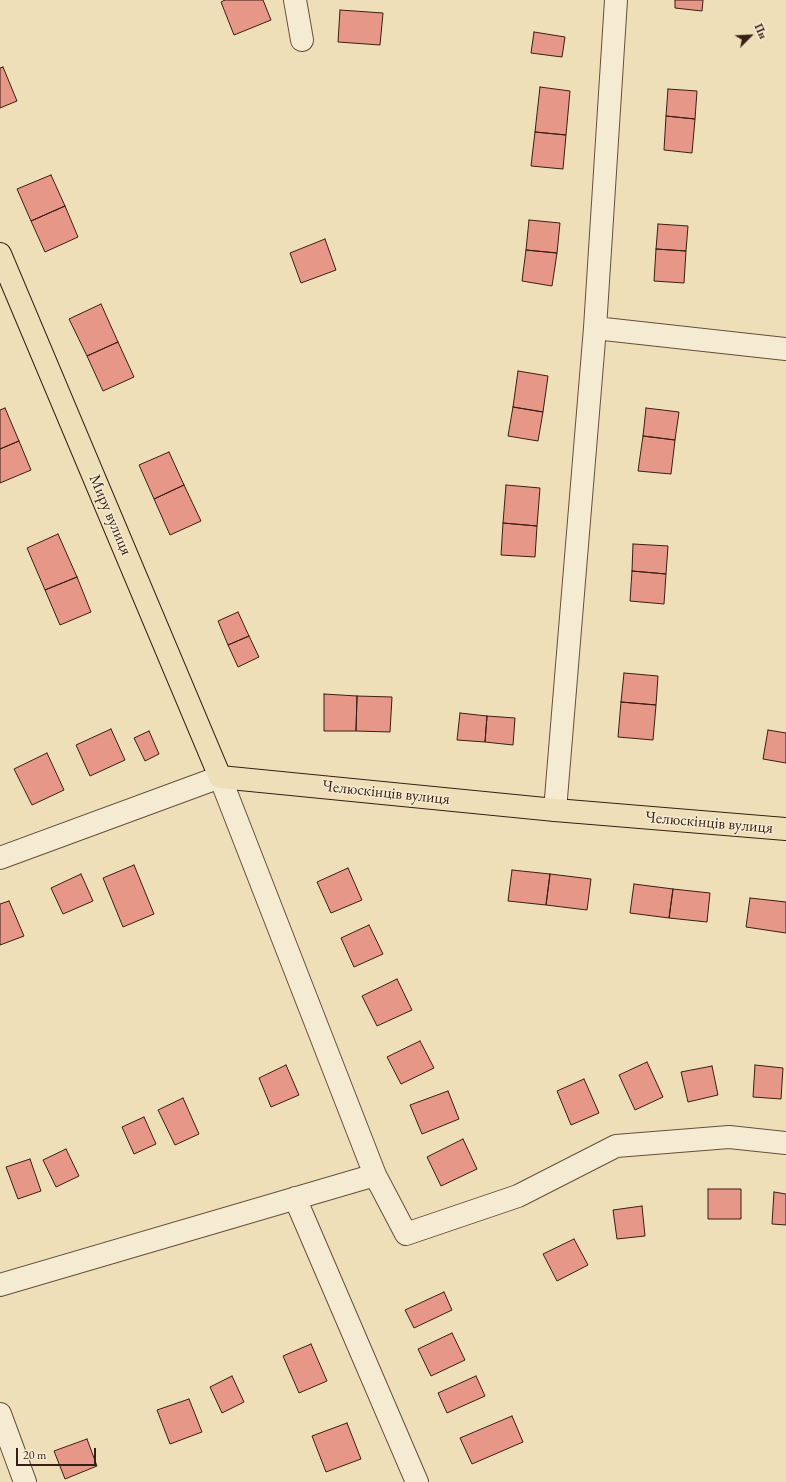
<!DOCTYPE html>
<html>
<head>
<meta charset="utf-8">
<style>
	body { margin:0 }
	#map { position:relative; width:786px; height:1482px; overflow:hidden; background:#efdfb9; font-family:"EB Garamond",serif }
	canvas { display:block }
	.north { position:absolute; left:730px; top:16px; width:40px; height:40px; -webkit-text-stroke:3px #f5ead2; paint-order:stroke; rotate:66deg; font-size:11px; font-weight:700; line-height:16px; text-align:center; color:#391e13 }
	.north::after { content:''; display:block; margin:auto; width:14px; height:18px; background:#391e13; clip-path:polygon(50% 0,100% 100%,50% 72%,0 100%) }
	.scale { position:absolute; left:16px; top:1448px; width:80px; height:18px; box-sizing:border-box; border:2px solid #391e13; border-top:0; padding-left:5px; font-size:12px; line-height:14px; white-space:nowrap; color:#391e13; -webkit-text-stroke:3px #f5ead2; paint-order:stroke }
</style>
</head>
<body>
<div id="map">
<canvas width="786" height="1482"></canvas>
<div class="north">Пн</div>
<div class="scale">20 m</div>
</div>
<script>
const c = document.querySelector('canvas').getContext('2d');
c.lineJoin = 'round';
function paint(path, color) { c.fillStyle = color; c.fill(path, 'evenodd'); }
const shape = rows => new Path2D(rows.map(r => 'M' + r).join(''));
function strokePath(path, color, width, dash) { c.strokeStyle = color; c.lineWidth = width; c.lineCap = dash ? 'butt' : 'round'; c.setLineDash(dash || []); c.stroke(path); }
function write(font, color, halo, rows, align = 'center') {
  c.font = font + ' "EB Garamond",serif'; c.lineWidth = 3; c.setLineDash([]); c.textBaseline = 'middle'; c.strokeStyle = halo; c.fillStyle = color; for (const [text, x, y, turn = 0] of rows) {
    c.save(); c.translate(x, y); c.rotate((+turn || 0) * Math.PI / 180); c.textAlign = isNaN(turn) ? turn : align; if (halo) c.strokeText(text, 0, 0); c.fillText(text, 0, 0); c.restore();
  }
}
const building = shape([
	[225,0,263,0,271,20,234,35,221,2,225,0],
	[675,0,703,0,702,11,675,8,675,0],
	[340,10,383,13,380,45,338,42,340,10],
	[534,32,565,37,562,57,531,53,534,32],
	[3,67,17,101,0,108,0,68,3,67],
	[540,87,570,91,566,135,535,132,540,87],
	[668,89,697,91,695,119,666,116,668,89],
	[666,116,695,119,692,153,664,150,666,116],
	[535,132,566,135,563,169,531,166,535,132],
	[51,175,65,206,31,221,17,189,51,175],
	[65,206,78,237,45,252,31,221,65,206],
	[529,220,560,223,557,253,526,250,529,220],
	[658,224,688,226,686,251,656,249,658,224],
	[325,239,336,270,301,283,290,253,325,239],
	[656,249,686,251,684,283,654,281,656,249],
	[526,250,557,253,552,286,522,281,526,250],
	[101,304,118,342,87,356,69,319,101,304],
	[118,342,134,377,103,391,87,356,118,342],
	[518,371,548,376,543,412,513,407,518,371],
	[513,407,543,412,538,441,508,436,513,407],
	[5,408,19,441,0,449,0,410,5,408],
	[646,408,679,412,675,440,643,436,646,408],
	[643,436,675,440,671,474,638,471,643,436],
	[19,441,31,470,0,483,0,449,19,441],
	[169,452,184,485,154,499,139,465,169,452],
	[184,485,201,521,170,535,154,499,184,485],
	[506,485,540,488,537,526,503,523,506,485],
	[503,523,537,526,535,557,501,555,503,523],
	[58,534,77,577,45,590,27,548,58,534],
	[633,544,668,546,666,574,632,571,633,544],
	[632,571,666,574,664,604,630,601,632,571],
	[77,577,91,612,60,625,45,590,77,577],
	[238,612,249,636,228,645,218,621,238,612],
	[249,636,259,657,238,667,228,645,249,636],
	[624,673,658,676,656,705,621,702,624,673],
	[324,694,357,696,356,731,324,731,324,694],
	[357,696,392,697,390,732,356,731,357,696],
	[621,702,656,705,653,740,618,737,621,702],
	[460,713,487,716,485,742,457,740,460,713],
	[487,716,515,718,513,745,485,742,487,716],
	[111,729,125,760,90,776,76,745,111,729],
	[768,730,786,733,786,763,763,759,768,730],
	[149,731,159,754,145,761,134,738,149,731],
	[47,753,64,790,32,805,14,769,47,753],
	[134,865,154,914,123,927,103,878,134,865],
	[348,868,362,900,331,913,317,882,348,868],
	[512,870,550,874,546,905,508,901,512,870],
	[81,874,93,901,63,914,51,888,81,874],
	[550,874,591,879,587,910,546,905,550,874],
	[634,884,673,889,669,918,630,913,634,884],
	[673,889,710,893,707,922,669,918,673,889],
	[750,898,786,902,786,933,746,927,750,898],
	[9,901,24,936,0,945,0,904,9,901],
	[369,925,383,954,354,967,341,938,369,925],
	[397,979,412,1010,377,1026,362,996,397,979],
	[420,1041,434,1068,401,1084,387,1057,420,1041],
	[647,1062,663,1097,635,1110,619,1075,647,1062],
	[286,1065,299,1095,271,1107,259,1078,286,1065],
	[755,1065,783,1068,781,1099,753,1097,755,1065],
	[712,1066,718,1095,688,1102,681,1072,712,1066],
	[584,1079,599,1113,571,1125,557,1091,584,1079],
	[448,1091,459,1119,422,1134,410,1105,448,1091],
	[183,1098,199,1134,175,1145,158,1110,183,1098],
	[144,1117,156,1144,134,1154,122,1127,144,1117],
	[463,1139,477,1169,441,1186,427,1157,463,1139],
	[66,1149,79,1176,56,1187,43,1160,66,1149],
	[30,1159,41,1191,18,1199,6,1167,30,1159],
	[708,1189,741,1189,741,1219,708,1219,708,1189],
	[774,1192,786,1194,786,1225,772,1224,774,1192],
	[642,1206,645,1236,617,1239,613,1210,642,1206],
	[574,1239,588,1265,557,1281,543,1254,574,1239],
	[444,1292,452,1310,414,1328,405,1310,444,1292],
	[452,1333,465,1360,431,1376,418,1349,452,1333],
	[311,1344,327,1381,299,1393,283,1356,311,1344],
	[232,1376,244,1402,222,1413,210,1387,232,1376],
	[476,1376,485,1396,447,1413,438,1393,476,1376],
	[189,1399,202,1432,170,1444,157,1410,189,1399],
	[512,1416,523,1442,472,1464,460,1438,512,1416],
	[347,1423,361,1459,326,1472,312,1436,347,1423],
	[87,1439,97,1466,65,1479,54,1451,87,1439]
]);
paint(building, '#e69788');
strokePath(building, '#391e13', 1);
const minor = shape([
	[295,0,302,40],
	[595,328,786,349],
	[555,810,595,328,616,0],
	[0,858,220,777,375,1175,406,1234,518,1196,616,1146,729,1137,786,1143],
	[295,1198,417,1482],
	[0,1285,375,1175],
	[0,1414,25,1482]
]);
const major = shape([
	[0,254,220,777,555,810,786,829]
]);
strokePath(minor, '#664e3c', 24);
strokePath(major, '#391e13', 24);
strokePath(minor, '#f5ead2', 22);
strokePath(major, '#efdfb9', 22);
write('16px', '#391e13', '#f5ead2', [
	["Миру вулиця",110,515,67],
	["Челюскінців вулиця",386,793,6],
	["Челюскінців вулиця",709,823,5]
]);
</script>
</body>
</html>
